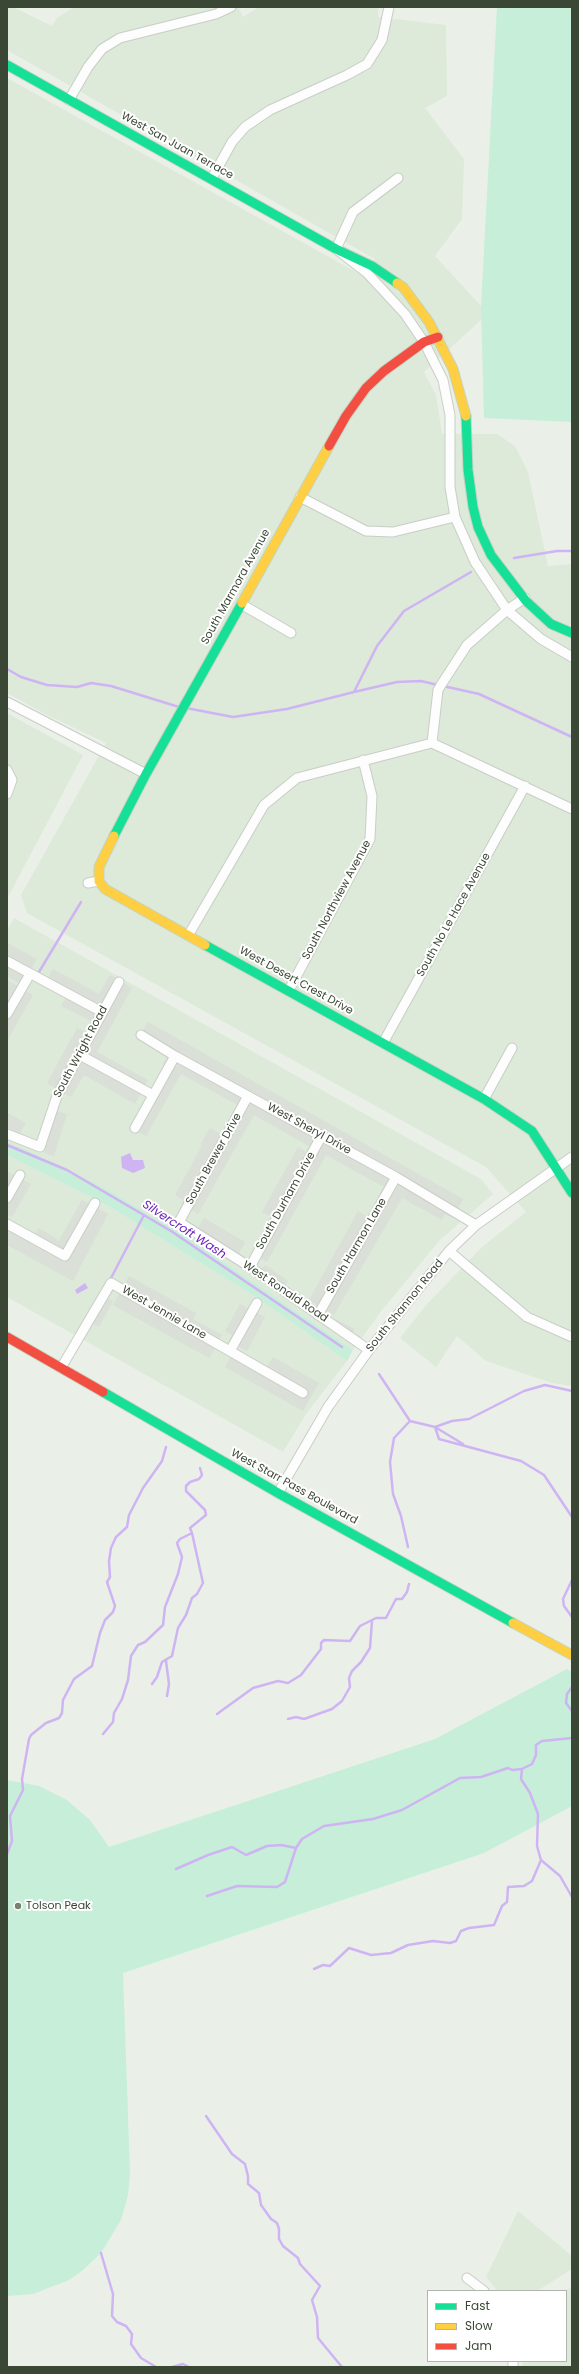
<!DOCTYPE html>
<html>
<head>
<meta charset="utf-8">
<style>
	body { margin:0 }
	#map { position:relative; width:579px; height:2374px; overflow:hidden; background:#eaf0e8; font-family:Poppins,sans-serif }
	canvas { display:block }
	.frame { position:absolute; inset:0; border:8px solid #3a4734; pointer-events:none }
	.legend { position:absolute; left:427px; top:2290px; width:140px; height:72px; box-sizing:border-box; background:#fff; border:1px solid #b0b5ae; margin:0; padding:5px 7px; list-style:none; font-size:12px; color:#3a4734 }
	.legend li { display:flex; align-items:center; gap:8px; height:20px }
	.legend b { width:20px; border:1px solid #b0b5ae }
</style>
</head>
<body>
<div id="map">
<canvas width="579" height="2374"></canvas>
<div class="frame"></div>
<ul class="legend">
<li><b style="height:5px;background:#16e098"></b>Fast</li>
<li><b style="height:5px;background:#ffcf43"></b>Slow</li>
<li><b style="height:5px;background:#f24e42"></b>Jam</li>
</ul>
</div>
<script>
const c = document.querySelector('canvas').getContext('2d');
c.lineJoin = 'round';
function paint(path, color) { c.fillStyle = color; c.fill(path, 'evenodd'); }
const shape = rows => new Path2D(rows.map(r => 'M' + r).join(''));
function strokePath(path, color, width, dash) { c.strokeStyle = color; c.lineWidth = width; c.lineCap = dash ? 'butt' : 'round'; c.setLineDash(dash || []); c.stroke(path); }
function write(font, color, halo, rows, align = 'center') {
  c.font = font + ' Poppins,sans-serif'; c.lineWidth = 4; c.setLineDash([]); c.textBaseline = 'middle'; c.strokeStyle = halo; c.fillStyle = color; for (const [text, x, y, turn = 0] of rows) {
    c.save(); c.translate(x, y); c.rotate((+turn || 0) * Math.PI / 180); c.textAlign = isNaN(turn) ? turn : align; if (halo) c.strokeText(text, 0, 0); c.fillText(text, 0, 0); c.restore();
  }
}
paint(shape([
	[7,7,13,7,52,26,57,18,74,7,238,7,243,17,259,7,378,7,378,17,446,25,447,96,425,108,464,159,462,219,435,256,481,306,481,320,424,372,436,395,442,434,497,434,515,446,528,472,548,566,572,564,572,1386,552,1383,486,1361,457,1336,436,1367,400,1338,427,1304,482,1247,526,1212,486,1167,27,913,21,895,106,743,45,714,7,693,7,78,365,277,375,259,7,50],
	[7,713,83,755,7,899],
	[14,918,481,1179,493,1194,440,1240,382,1310,353,1350,185,1236,106,1189,7,1146,7,931],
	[7,1155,105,1204,253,1295,347,1361,306,1414,283,1452,7,1297],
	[518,2211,572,2256,572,2269,537,2291,498,2291,486,2277],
	[572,2287,572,2367,522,2367,523,2361,566,2361,565,2291]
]), '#dde9d9');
paint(shape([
	[497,7,572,7,572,422,484,418,481,306],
	[7,1143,31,1152,106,1189,185,1236,353,1350,347,1361,253,1295,105,1204,7,1155],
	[567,1669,572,1672,572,1806,484,1853,123,1973,130,2173,128,2195,121,2220,101,2253,83,2270,69,2280,33,2294,7,2296,7,1780,39,1786,67,1800,90,1820,109,1847,435,1739]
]), '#c6eed8');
paint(shape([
	[7,943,37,959,22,985,7,976],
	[53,969,99,994,110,975,132,988,97,1052,148,1080,135,1104,84,1075,71,1097,47,1083,77,1028,85,1032,91,1021,61,1006,67,996,45,983],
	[7,980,33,995,7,1041],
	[148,1022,463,1199,453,1218,445,1214,442,1220,402,1198,334,1315,309,1300,358,1211,368,1217,384,1187,326,1155,267,1262,252,1254,272,1217,262,1212,298,1147,306,1152,309,1146,254,1115,198,1214,181,1204,183,1200,175,1195,202,1146,200,1145,210,1128,227,1137,243,1108,181,1074,146,1136,132,1128,168,1067,163,1064,169,1054,139,1038],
	[57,1111,67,1114,54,1156,44,1153],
	[7,1113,26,1123,19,1134,7,1127],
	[7,1171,31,1184,12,1217,7,1214],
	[82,1200,108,1214,73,1281,7,1245,7,1227,34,1236,38,1228,56,1238,58,1242],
	[204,1218,245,1242,235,1260,193,1236],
	[265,1265,288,1281,283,1287,260,1271],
	[129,1276,196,1313,193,1319,222,1335,209,1358,113,1305],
	[106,1297,113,1301,99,1327,92,1323],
	[240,1304,265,1317,247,1351,229,1341,232,1335,225,1331],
	[335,1319,355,1329,350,1335,331,1324],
	[235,1350,267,1367,273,1357,319,1383,303,1411,225,1367]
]), '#dadfd8');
paint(shape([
	[130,1153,133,1160,143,1160,145,1168,133,1173,122,1168,121,1157],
	[85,1283,88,1288,77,1294,75,1290]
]), '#cfb4f3');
strokePath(shape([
	[514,558,557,551,572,551],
	[7,669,21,677,47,685,77,687,91,683,111,686,179,707],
	[443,686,479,694,572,737],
	[354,692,397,682,421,681,438,685],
	[186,708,233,717,287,709,354,692,377,646,404,611,471,572],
	[39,972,81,902],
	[7,1145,67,1170,171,1231,342,1347],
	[110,1280,144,1215],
	[379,1374,410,1421,435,1427,452,1421,469,1419,524,1391,545,1385,572,1391],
	[435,1427,439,1439,521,1461,544,1475,572,1517],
	[435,1427,463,1444],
	[408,1547,401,1516,393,1494,390,1462,394,1438,410,1421],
	[572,1580,563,1599,564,1606,572,1617],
	[166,1661,169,1684,167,1696],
	[152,1684,157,1677,162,1662,172,1656,178,1628,186,1615,192,1598,197,1594,203,1583,192,1533],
	[572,1687,567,1694,566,1703,572,1711],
	[217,1714,253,1688,278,1681,288,1683,301,1675,321,1649,321,1643,324,1640,350,1641,360,1626,376,1618,386,1618,396,1599,402,1599,407,1592,409,1584],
	[288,1719,296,1717,304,1719,332,1709,342,1701,350,1687,349,1678,352,1671,361,1662,370,1648,372,1621],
	[103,1734,113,1722,114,1713,122,1699,128,1680,131,1656,138,1645,145,1642,163,1625,165,1607,178,1574,182,1557,177,1543,180,1539,192,1533,190,1528,206,1515,205,1510,186,1491,186,1486,190,1482,199,1479,202,1475,200,1468],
	[572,1738,542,1741,536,1745,536,1755,532,1764,522,1769,521,1779,530,1793,538,1814,537,1846,541,1860,560,1876,572,1897],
	[7,1854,12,1841,10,1816,23,1790,22,1779,29,1739,31,1735,46,1723,59,1718,62,1713,63,1700,74,1679,92,1666,100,1633,105,1620,113,1612,115,1606,107,1582,110,1577,109,1561,111,1548,116,1537,127,1527,129,1515,143,1488,162,1461,166,1447],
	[176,1869,208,1855,232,1847,246,1855,267,1846,281,1845,296,1848,302,1839,324,1826,373,1819,402,1810,460,1778,481,1777,508,1768,512,1770,522,1769],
	[207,1896,237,1886,277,1887,285,1882,296,1848],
	[314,1969,323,1965,330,1966,349,1948,371,1955,391,1953,408,1945,433,1941,450,1943,456,1941,461,1931,469,1928,494,1925,502,1906,507,1902,508,1887,524,1886,532,1881,541,1860],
	[206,2116,232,2154,245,2164,248,2176,248,2184,259,2193,261,2205,271,2219,277,2223,279,2229,279,2239,283,2246,298,2258,300,2264,320,2286,312,2300,317,2317,318,2338,342,2367],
	[101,2253,113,2294,112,2316,117,2322,126,2326,132,2334,131,2344,141,2358,156,2367],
	[172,2367,183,2364,189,2367]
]), '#cfb4f3', 2.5);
const street = shape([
	[69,100,88,67,102,49,120,38,216,14,231,7],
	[212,178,232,142,245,127,270,110,347,75,367,64,382,40,389,7],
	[398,178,353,212,336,249,367,273,405,314,424,342,443,380,450,415,450,487,455,517,475,562,507,610,541,639,572,657],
	[300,497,366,531,393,532,455,517],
	[241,604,291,633],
	[7,702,146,774],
	[432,743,438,690,441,685,467,645,507,610,525,598],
	[7,770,12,780,7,794],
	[88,883,99,881],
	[189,934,264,805,297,778,432,743,572,809],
	[7,961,102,1012],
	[289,990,370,839,372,796,363,760],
	[7,1014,30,974],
	[141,1035,175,1056,396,1177,476,1225],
	[383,1043,525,786],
	[80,1055,153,1095],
	[248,1096,179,1222,250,1267,369,1350],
	[484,1099,512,1048],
	[135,1128,175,1056],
	[7,1134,40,1147,57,1096,119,982],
	[7,1198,20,1175],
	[7,1224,65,1256,95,1203],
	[449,1251,527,1317,572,1337],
	[250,1267,322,1135],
	[318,1315,396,1177],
	[230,1351,257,1303],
	[61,1368,111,1283,303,1393],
	[278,1493,328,1407,369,1350,449,1251,476,1225,572,1157],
	[467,2278,484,2291],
	[513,2367,513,2361]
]);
const fast = shape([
	[7,65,336,249,372,266,397,283],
	[466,416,468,470,473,507,478,527,491,555,526,601,551,624,572,633],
	[114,836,146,774,242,603],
	[205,945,484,1099,532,1131,572,1193],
	[103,1392,278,1493,513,1623]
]);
const slow = shape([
	[397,283,403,287,429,322,453,369,466,416],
	[242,603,329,446],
	[114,836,99,867,99,881,105,889,205,945],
	[513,1623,572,1655]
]);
const jam = shape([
	[329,446,346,416,366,388,384,371,424,342,438,337],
	[7,1337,103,1392]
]);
strokePath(street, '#c8cec6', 11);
strokePath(fast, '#c5d3c1', 11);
strokePath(slow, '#c5d3c1', 11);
strokePath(jam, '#c5d3c1', 11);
strokePath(street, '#fcfdfc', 9);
strokePath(fast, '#16e098', 9);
strokePath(slow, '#ffcf43', 9);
strokePath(jam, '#f24e42', 9);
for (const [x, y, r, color] of [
	[18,1906,4,"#788273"]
]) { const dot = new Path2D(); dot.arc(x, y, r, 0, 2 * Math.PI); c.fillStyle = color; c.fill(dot); strokePath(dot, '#fff', 1.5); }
write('11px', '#3a4734', '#fff', [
	["West San Juan Terrace",177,146,29],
	["South Marmora Avenue",236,587,-61],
	["South Northview Avenue",337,900,-62],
	["South No Le Hace Avenue",454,915,-61],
	["West Desert Crest Drive",296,981,29],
	["South Wright Road",81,1052,-62],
	["West Sheryl Drive",309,1129,29],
	["South Brewer Drive",214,1159,-61],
	["South Durham Drive",286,1201,-61],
	["South Harmon Lane",357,1246,-60],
	["West Ronald Road",285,1292,34],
	["South Shannon Road",405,1306,-51],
	["West Jennie Lane",164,1313,30],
	["West Starr Pass Boulevard",294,1487,29]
]);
write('11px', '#3a4734', '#fff', [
	["Tolson Peak",26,1906]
], 'left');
write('italic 12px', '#6b21be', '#fff', [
	["Silvercroft Wash",184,1230,33]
]);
</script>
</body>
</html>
